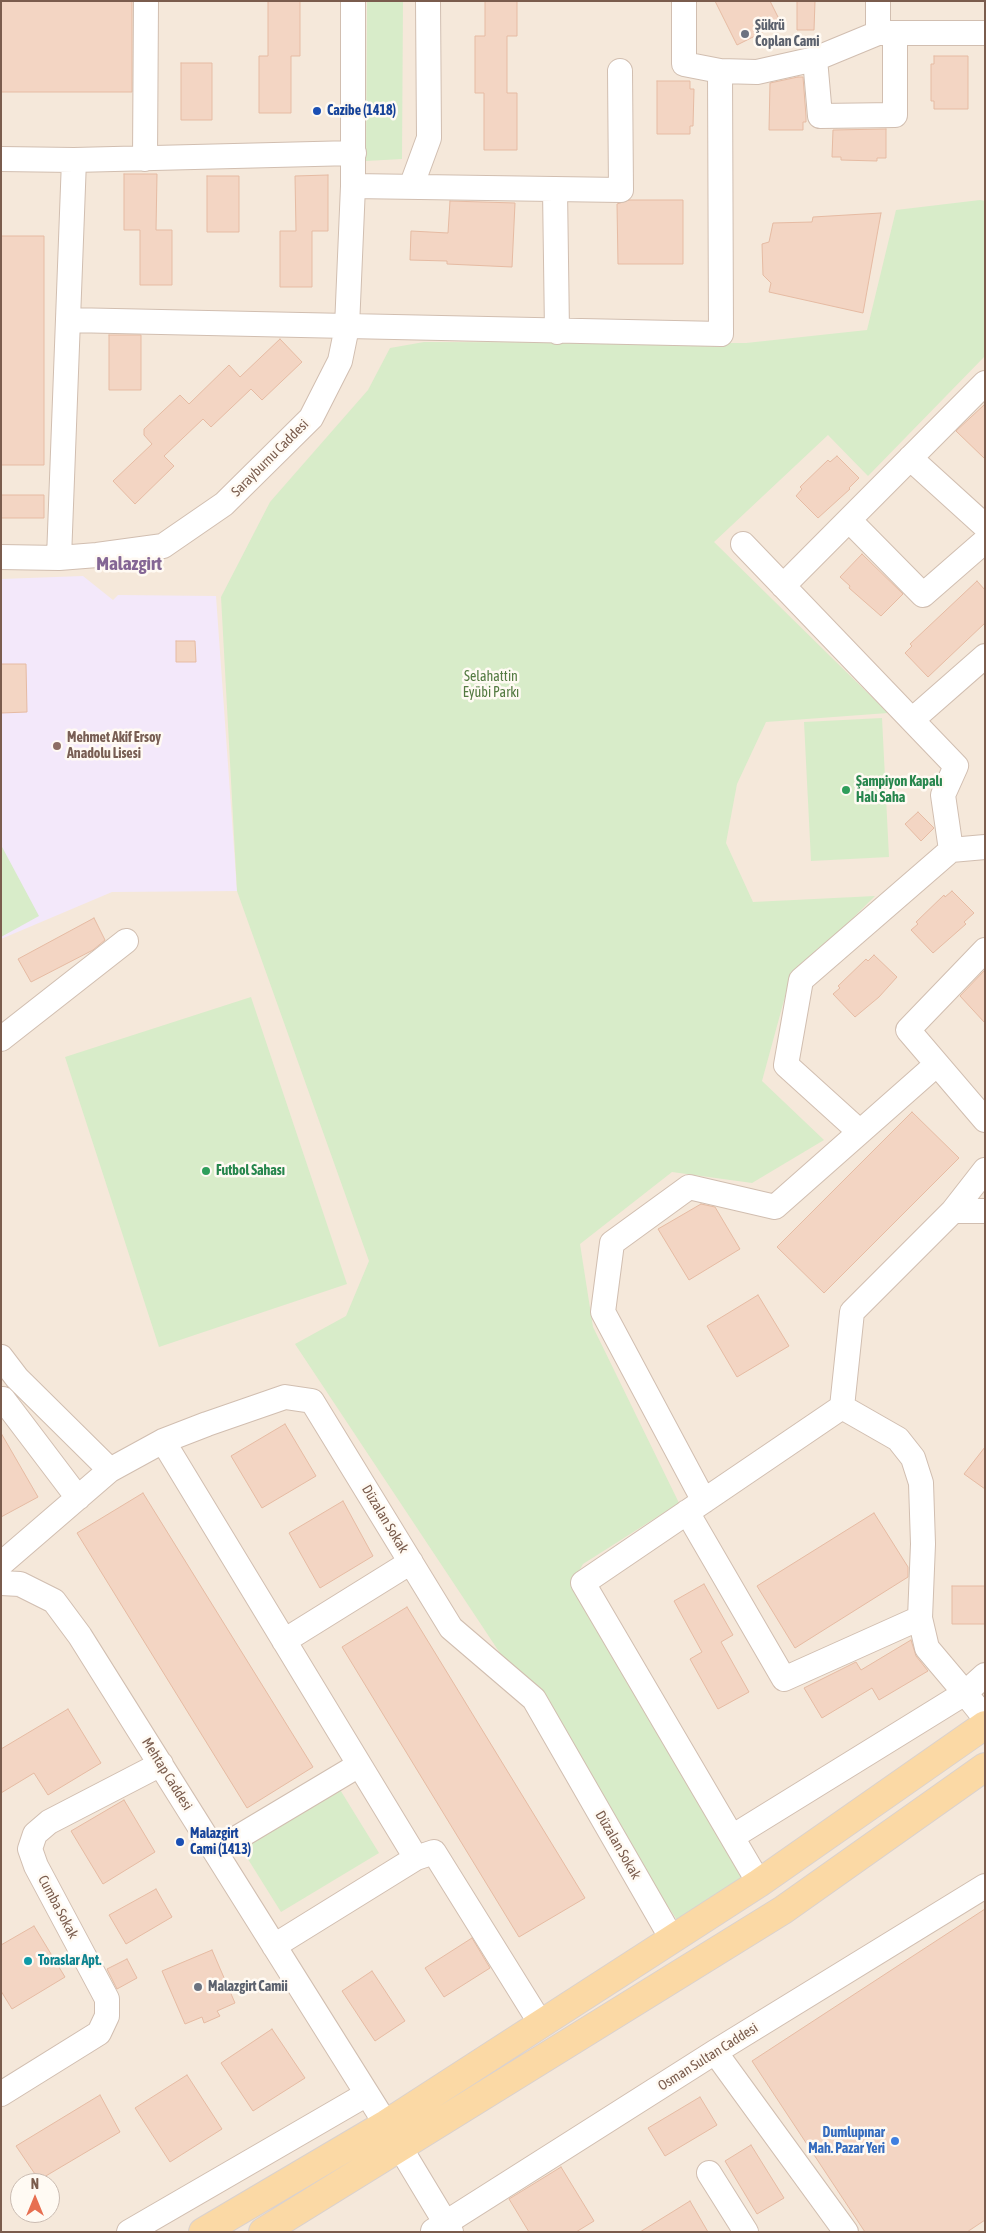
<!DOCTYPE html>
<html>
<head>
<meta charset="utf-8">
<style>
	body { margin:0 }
	#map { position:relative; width:986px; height:2233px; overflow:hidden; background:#fdf6ec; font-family:"Asap Condensed",sans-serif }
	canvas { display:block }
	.frame { position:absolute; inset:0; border:2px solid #7a5c4d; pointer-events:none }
	.north { position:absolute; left:10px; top:2173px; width:50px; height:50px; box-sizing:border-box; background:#fffaf3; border:1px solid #cabbb1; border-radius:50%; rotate:0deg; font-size:14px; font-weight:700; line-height:20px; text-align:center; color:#7a5c4d }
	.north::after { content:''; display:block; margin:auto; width:18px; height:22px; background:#e76f51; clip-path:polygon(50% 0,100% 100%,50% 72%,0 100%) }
</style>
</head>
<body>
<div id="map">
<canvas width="986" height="2233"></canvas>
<div class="frame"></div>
<div class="north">N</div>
</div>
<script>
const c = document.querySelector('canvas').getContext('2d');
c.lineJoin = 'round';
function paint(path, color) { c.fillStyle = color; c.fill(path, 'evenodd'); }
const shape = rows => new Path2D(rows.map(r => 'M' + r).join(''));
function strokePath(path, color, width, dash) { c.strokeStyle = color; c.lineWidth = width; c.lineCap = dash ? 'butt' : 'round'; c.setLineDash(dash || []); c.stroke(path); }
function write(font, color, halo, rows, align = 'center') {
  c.font = font + ' "Asap Condensed",sans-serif'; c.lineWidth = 5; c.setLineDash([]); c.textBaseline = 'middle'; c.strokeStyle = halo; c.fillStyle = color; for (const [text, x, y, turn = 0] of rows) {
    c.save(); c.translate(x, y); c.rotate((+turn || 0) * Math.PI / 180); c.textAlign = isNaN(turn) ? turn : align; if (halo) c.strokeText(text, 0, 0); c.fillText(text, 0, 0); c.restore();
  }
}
paint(shape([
	[1,1,985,1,985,2232,1,2232],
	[20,2183,50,2183,50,2213,20,2213]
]), '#f5e8da');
paint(shape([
	[83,576,113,600,118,595,216,596,237,891,112,892,1,939,1,579]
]), '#f3e8fa');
paint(shape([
	[367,1,403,1,402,159,366,161],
	[980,200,985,201,985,356,868,476,828,435,714,542,888,713,766,722,737,784,726,843,753,902,875,896,789,982,762,1081,824,1140,752,1183,672,1172,580,1244,593,1327,679,1503,583,1564,572,1583,743,1879,677,1920,295,1344,346,1316,369,1261,237,891,221,597,270,502,368,390,390,348,424,342,746,343,867,330,896,210],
	[882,718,889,857,811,861,804,722],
	[1,845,39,916,1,937],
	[251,997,347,1284,159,1347,65,1057],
	[339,1788,379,1853,281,1912,241,1848]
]), '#d8ecc9');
const building = shape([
	[1,1,132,1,132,92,1,92,1,1],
	[268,1,300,1,300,56,291,56,291,113,259,113,259,56,268,56,268,1],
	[485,1,517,1,517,36,507,36,507,93,517,93,517,150,484,150,484,93,475,93,475,36,485,36,485,1],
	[715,1,770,1,781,23,737,45,715,1],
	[797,1,815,1,814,30,797,30,797,1],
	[934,56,968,56,968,109,934,109,934,101,931,101,931,64,934,64,934,56],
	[181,63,212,63,212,120,181,120,181,63],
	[798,77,803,77,806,116,806,122,803,122,803,130,769,130,770,83,798,77],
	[657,81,690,81,690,89,694,89,693,126,690,126,690,134,657,134,657,81],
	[886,129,886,158,877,158,877,161,841,160,841,157,832,157,833,130,886,129],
	[124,174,157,174,156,230,172,230,172,285,140,285,140,230,124,230,124,174],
	[328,175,328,231,312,231,312,287,280,287,280,231,296,231,295,176,328,175],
	[207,176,239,176,239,232,207,232,207,176],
	[629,200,683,200,683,264,618,264,617,204,629,200],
	[450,201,515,203,512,267,447,264,447,261,410,260,411,231,448,233,450,201],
	[881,213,863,313,769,292,771,283,763,275,762,244,769,242,773,223,812,222,813,217,881,213],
	[1,236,44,236,44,465,1,465,1,236],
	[109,335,141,335,141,390,109,390,109,335],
	[280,339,302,362,262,400,251,389,211,427,203,419,164,456,174,466,135,504,113,481,152,444,144,435,144,429,180,395,189,404,229,365,240,377,280,339],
	[985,404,985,459,956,431,985,404],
	[837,456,859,478,849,488,850,489,818,518,796,496,802,489,800,487,828,460,830,462,837,456],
	[1,495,44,495,44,518,1,518,1,495],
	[862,554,903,594,881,616,849,588,850,586,840,577,862,554],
	[977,581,985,590,985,623,928,677,905,653,912,646,910,644,977,581],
	[176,641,195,641,196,662,176,662,176,641],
	[1,664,26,664,27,712,1,713,1,664],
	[918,812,934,828,921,841,905,824,918,812],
	[952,891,974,913,964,922,966,924,933,953,911,930,918,924,916,922,944,895,945,897,952,891],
	[94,918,105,940,93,950,31,982,18,959,94,918],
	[874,955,897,977,879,997,855,1017,833,994,840,988,838,986,866,959,868,961,874,955],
	[985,970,985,1023,960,996,985,970],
	[912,1112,959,1158,824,1293,777,1247,912,1112],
	[701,1204,715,1207,740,1249,689,1280,658,1229,701,1204],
	[758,1295,789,1346,737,1377,707,1326,758,1295],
	[285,1424,316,1476,262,1508,231,1456,285,1424],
	[1,1433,38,1497,1,1517,1,1433],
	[985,1447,985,1489,964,1474,985,1447],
	[143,1493,313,1767,247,1808,77,1533,143,1493],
	[343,1501,373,1556,320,1588,289,1533,343,1501],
	[874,1513,908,1567,908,1577,795,1648,757,1586,874,1513],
	[704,1584,733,1635,721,1642,749,1692,718,1709,690,1659,702,1652,674,1601,704,1584],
	[952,1586,985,1586,985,1624,952,1624,952,1586],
	[407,1607,585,1898,519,1937,342,1647,407,1607],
	[911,1640,916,1656,928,1671,879,1700,872,1688,822,1718,804,1688,856,1662,861,1670,911,1640],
	[68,1709,101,1763,48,1795,34,1773,1,1793,1,1749,68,1709],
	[124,1800,155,1852,103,1884,71,1831,124,1800],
	[156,1889,172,1917,126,1944,109,1915,156,1889],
	[985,1909,985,2220,967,2232,865,2232,752,2061,985,1909],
	[34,1926,65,1977,12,2009,1,1991,1,1945,34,1926],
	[472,1938,490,1968,444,1997,425,1968,472,1938],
	[212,1950,235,2003,217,2011,220,2016,204,2023,202,2017,185,2024,162,1971,212,1950],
	[127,1959,137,1978,117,1989,107,1969,127,1959],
	[372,1971,405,2021,375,2041,342,1991,372,1971],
	[272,2029,305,2078,253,2111,221,2063,272,2029],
	[187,2075,222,2129,170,2162,135,2108,187,2075],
	[100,2095,120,2132,39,2180,16,2146,100,2095],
	[700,2097,717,2125,665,2156,648,2128,700,2097],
	[751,2145,784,2198,757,2214,725,2161,751,2145],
	[561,2167,594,2221,576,2232,529,2232,509,2199,561,2167],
	[690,2201,708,2232,640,2232,690,2201]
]);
paint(building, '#f3d5c3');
strokePath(building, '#e6bba3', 1);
const minor = shape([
	[880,33,985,33],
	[815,59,820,116,895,115,895,33],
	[720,71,757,72,815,59,878,33,878,1],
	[1,159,74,160],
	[145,159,146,1],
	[353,186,621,190,620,71],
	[411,187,429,138,428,1],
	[555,189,557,332],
	[68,320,721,334,720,71,684,64,684,1],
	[910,458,985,526],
	[849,520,923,595,985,541],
	[743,544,956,766,943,795,951,850,985,847],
	[1,557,59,558,97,555,163,546,224,504,311,418,340,361,347,327,353,186,353,1],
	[59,558,74,160,354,153],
	[783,586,985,383],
	[912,720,985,656],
	[985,950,908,1030,985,1120],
	[1,1039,126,941],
	[860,1132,786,1065,801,980,951,850],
	[953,1211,985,1211],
	[1,1357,17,1378,110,1470,163,1441,207,1424,285,1397,312,1401,451,1628,534,1699,672,1939],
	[1,1400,3,1399,78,1498],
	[842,1407,898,1439,913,1458,921,1483,923,1544,920,1618,927,1648,965,1693,985,1675],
	[163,1441,416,1858,274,1946],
	[704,1501,603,1312,612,1243,689,1187,775,1207,937,1064],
	[687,1512,784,1679,920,1618],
	[1,1564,110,1470],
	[1,1583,20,1584,54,1601,80,1636,386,2124,451,2232],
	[284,1641,411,1562],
	[732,1837,965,1693,985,1718],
	[215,1851,359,1765],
	[416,1858,434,1852,541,2024],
	[759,1883,583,1583,842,1407,852,1312,953,1211,985,1170],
	[715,2052,846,2232],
	[1,2094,99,2033,107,2016,107,1999,36,1866,30,1849,35,1834,49,1822,161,1764],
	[709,2173,746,2232],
	[433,2231,715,2052,985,1886],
	[129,2232,367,2094]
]);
const major = shape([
	[203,2232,386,2124,759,1883,985,1725],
	[263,2232,783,1910,985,1767]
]);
strokePath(minor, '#d1beb0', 26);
strokePath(major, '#dad1cd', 30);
strokePath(minor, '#fff', 24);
strokePath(major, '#fbd9a5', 28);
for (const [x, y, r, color] of [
	[745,34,5,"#6b7280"],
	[317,111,5,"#1a4fb4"],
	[57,746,5,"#8d6e63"],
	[846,790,5,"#2e9e5b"],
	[206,1171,5,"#2e9e5b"],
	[180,1842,5,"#1a4fb4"],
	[28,1961,5,"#0f9aa8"],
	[198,1987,5,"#6b7280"],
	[895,2141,5,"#3f7fe0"]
]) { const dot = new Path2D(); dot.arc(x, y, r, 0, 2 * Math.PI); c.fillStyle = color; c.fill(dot); strokePath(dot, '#fffaf3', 2); }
write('bold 14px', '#5b616d', '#fffaf3', [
	["Şükrü",755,26],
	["Coplan Cami",755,42],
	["Malazgirt Camii",208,1987]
], 'left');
write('bold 14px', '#164399', '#fffaf3', [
	["Cazibe (1418)",327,111],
	["Malazgirt",190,1834],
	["Cami (1413)",190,1850]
], 'left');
write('14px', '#7a5c4d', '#fffaf3', [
	["Sarayburnu Caddesi",270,458,-45],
	["Düzalan Sokak",385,1519,59],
	["Mehtap Caddesi",167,1774,58],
	["Düzalan Sokak",618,1845,60],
	["Cumba Sokak",58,1907,62],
	["Osman Sultan Caddesi",708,2057,-32]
]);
write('14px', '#537a41', '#fffaf3', [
	["Selahattin",491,677],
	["Eyübi Parkı",491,693]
]);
write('bold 14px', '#785e54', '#fffaf3', [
	["Mehmet Akif Ersoy",67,738],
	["Anadolu Lisesi",67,754]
], 'left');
write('bold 14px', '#27864d', '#fffaf3', [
	["Şampiyon Kapalı",856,782],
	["Halı Saha",856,798],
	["Futbol Sahası",216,1171]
], 'left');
write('bold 14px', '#0d838f', '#fffaf3', [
	["Toraslar Apt.",38,1961]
], 'left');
write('bold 14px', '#366cbe', '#fffaf3', [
	["Dumlupınar",885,2133],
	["Mah. Pazar Yeri",885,2149]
], 'right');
write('bold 19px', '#846695', '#fffaf3', [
	["Malazgirt",129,564]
]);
</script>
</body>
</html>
